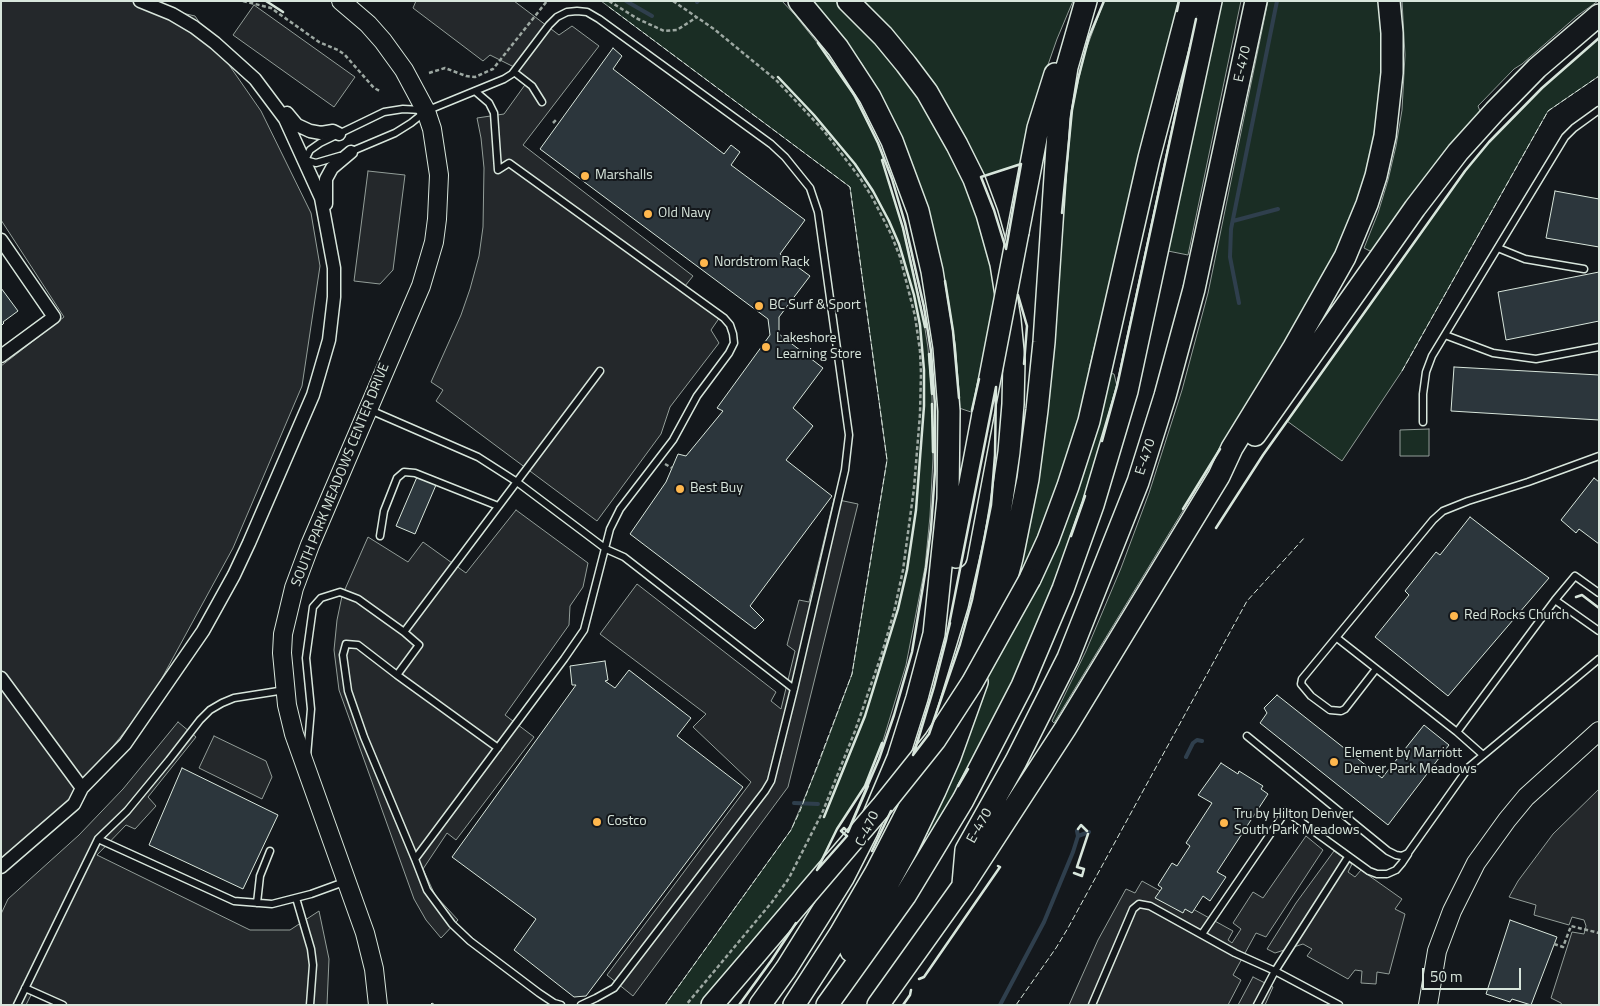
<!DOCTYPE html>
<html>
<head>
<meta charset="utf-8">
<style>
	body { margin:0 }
	#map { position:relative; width:1600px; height:1006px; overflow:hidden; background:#14181c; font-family:"Titillium Web",sans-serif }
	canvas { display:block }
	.frame { position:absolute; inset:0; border:2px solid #d8e6dc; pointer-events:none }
	.scale { position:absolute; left:1422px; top:968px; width:99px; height:22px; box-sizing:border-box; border:2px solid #d8e6dc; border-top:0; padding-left:6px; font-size:15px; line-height:18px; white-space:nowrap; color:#d8e6dc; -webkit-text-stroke:4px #14181c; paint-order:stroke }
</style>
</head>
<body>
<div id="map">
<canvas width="1600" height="1006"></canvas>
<div class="frame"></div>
<div class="scale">50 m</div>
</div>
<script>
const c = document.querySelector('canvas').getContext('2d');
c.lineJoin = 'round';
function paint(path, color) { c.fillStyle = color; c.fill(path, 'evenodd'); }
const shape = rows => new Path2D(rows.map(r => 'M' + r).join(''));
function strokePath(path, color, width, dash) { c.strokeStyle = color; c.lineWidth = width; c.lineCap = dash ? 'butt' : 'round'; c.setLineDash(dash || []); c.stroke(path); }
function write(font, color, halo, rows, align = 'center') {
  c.font = font + ' "Titillium Web",sans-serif'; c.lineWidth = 4; c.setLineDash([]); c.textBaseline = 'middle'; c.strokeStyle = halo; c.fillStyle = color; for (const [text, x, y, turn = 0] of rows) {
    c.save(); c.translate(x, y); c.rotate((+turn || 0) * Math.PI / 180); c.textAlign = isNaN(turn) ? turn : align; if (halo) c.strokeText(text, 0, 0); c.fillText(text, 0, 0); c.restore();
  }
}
const green = shape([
	[601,1,782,1,795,15,823,50,848,85,878,143,884,159,882,161,891,188,908,247,923,316,928,348,932,397,933,458,930,516,925,567,906,665,882,744,865,786,837,829,817,870,700,1005,665,1005,791,830,817,768,852,674,887,460,850,187,601,1],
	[812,1,836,1,861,25,914,90,952,152,977,212,992,266,1004,370,999,371,990,417,973,410,971,412,959,408,953,331,944,277,927,205,905,145,885,103,862,64,842,37,812,1],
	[860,1,1073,1,1057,39,1043,79,1021,164,981,177,860,1],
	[1104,1,1179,1,1089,369,1093,370,1085,402,1042,531,1011,598,1064,202,1072,110,1084,55,1104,1],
	[1220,1,1241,1,1188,255,1168,251,1220,1],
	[1268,1,1379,1,1382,36,1382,78,1371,154,1362,190,1329,270,1054,723,1052,721,1086,651,1121,568,1149,493,1182,390,1208,293,1268,1],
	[1402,1,1598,1,1577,16,1522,64,1514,69,1478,106,1481,114,1374,253,1364,248,1378,213,1388,180,1396,146,1402,110,1405,55,1402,1],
	[1599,38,1599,76,1548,111,1402,371,1342,461,1287,421,1465,171,1489,142,1542,88,1599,38],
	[1109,373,1114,374,1117,386,1108,419,1080,512,1042,614,1008,692,980,748,931,836,925,832,1109,373],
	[1429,429,1429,456,1400,456,1400,430,1429,429]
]);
paint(green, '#1a2d24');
strokePath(green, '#939e99', 1);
const parking = shape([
	[1,1,130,1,195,16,261,111,311,213,320,266,302,386,233,548,150,700,57,816,1,860,1,366,64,317,1,220,1,1],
	[416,1,514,1,559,35,572,26,599,46,523,145,693,276,685,286,722,314,711,330,719,343,670,407,661,434,597,521,436,401,443,390,431,382,461,315,470,289,479,256,483,227,484,168,481,138,477,118,504,114,527,82,516,68,490,55,483,61,413,8,416,1],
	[254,5,355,77,334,107,233,35,254,5],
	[368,171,405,175,393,270,380,284,354,281,368,171],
	[834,499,858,504,788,787,633,996,607,975,751,782,693,727,706,714,600,634,637,584,776,692,771,701,781,709,795,651,787,645,799,600,809,602,834,499],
	[516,510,588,563,583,587,570,606,569,625,505,715,534,737,456,840,447,833,423,869,435,895,458,920,441,938,426,920,414,899,339,690,334,650,337,620,342,596,368,537,408,562,423,542,466,573,516,510],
	[178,722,196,737,148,797,156,806,135,829,126,825,97,855,250,930,290,930,319,911,329,959,327,1005,62,1005,33,991,26,1005,1,1005,1,914,8,899,79,835,123,789,178,722],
	[214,736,266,761,272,777,262,799,199,768,214,736],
	[1599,789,1599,1005,1562,1005,1561,1003,1551,998,1572,932,1584,934,1586,926,1584,920,1572,917,1569,925,1534,915,1536,905,1509,897,1518,881,1553,834,1599,789],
	[1306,836,1323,850,1266,937,1256,933,1233,975,1241,980,1228,1005,1069,1005,1098,940,1126,889,1135,893,1142,881,1233,931,1228,940,1232,943,1241,929,1233,923,1253,892,1263,898,1306,836],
	[1334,851,1352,864,1348,872,1355,877,1361,870,1402,899,1395,909,1405,914,1389,974,1377,972,1376,984,1361,983,1362,971,1355,970,1348,979,1307,956,1312,949,1303,944,1275,953,1267,949,1296,903,1334,851],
	[1253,977,1273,987,1265,1005,1238,1005,1253,977]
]);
paint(parking, '#24282b');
strokePath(parking, '#939e99', 1);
strokePath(shape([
	[626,1,652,16],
	[697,2,698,1],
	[1233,221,1278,209],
	[1239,303,1230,257,1231,229,1277,1],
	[1186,757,1193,743,1197,740,1202,741],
	[794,803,818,804],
	[1078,836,1089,832],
	[1000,1005,1044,922,1073,852,1078,836,1077,831]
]), '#2f3f4d', 4);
const building = shape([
	[613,48,622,56,613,69,724,154,731,145,740,152,731,165,805,220,780,254,810,276,779,317,779,334,823,368,793,408,813,426,786,460,832,496,750,606,764,620,755,629,630,534,666,482,678,454,686,456,723,411,717,408,770,335,768,319,540,149,613,48],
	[1555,191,1599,199,1599,247,1546,238,1555,191],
	[1599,272,1599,321,1506,340,1498,292,1599,272],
	[1,288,18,311,3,322,4,323,1,326,1,288],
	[1454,367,1599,375,1599,420,1451,411,1454,367],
	[417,477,436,485,415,534,396,526,417,477],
	[1594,478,1599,482,1599,544,1579,529,1576,533,1561,520,1594,478],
	[1470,517,1549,578,1448,696,1375,637,1409,595,1405,591,1436,552,1440,555,1470,517],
	[605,661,608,680,605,681,615,688,629,670,691,718,677,736,743,787,586,996,574,997,514,950,536,919,452,857,576,685,572,685,570,666,605,661],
	[1277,695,1382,778,1424,725,1449,745,1388,825,1260,723,1267,713,1264,708,1277,695],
	[1221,763,1238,774,1239,771,1263,786,1261,789,1268,794,1217,872,1226,877,1210,901,1203,896,1192,913,1185,909,1183,913,1155,898,1162,888,1158,885,1172,863,1177,866,1190,846,1186,843,1212,803,1198,795,1221,763],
	[182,768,278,815,243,889,149,845,182,768],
	[1510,920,1557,937,1531,1005,1512,999,1510,1002,1486,994,1510,920]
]);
paint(building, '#2c363c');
strokePath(building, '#d8e6dc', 1);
const service = shape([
	[514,72,532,86,542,102],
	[475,91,489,103,494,113,498,170,509,163,724,318,730,325,733,334,734,343,729,353,697,396,673,440,620,509,610,529,584,630,564,659,415,859,427,890,452,924,470,941,539,993,554,1003,561,1005],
	[350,152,395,133,411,123,426,111,504,79,512,74,549,25,557,17,567,12,577,11,587,12,599,19,771,144,785,157,810,188,818,212,849,435,845,470,794,689,771,781,765,791,614,988,596,998,581,1005],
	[340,156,316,163,305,160,310,150,320,143,384,112,403,109,422,110],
	[1498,248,1525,259,1584,269],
	[1445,335,1493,353,1536,359,1599,347],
	[370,410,478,457,517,482,606,549,624,557,794,689],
	[1423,422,1423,394,1426,372,1432,356,1565,137,1574,128,1599,110],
	[380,536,384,511,397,478,404,472,415,473,498,506],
	[1555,600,1599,631],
	[404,632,600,371],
	[1337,638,1457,732],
	[1376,669,1345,709,1341,711,1330,710,1311,696,1301,684,1302,679,1433,520,1443,511,1468,501,1528,482,1599,456],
	[397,675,498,748],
	[1247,736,1388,851,1396,855,1402,856,1408,853,1469,767,1599,659],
	[1483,755,1457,732,1555,600,1575,576,1599,593],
	[307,756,311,709,306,658,313,607,321,598,340,592,358,599,404,632,419,645,397,675,358,645,346,644,343,655,348,691,364,737,415,859],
	[98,839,234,901,272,904,311,894,344,882],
	[296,898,311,949,313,965,310,1005],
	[257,903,260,876,270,851],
	[1202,934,1286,811,1369,871,1377,874,1387,874,1396,870,1402,863,1408,854],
	[25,988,63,1005],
	[17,1005,98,839,127,811,169,760,200,720,210,710,222,703,234,698,285,690],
	[1092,1005,1133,909,1139,904,1150,906,1235,953,1275,971,1348,857],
	[1257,1005,1275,971,1339,1005]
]);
const minor = shape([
	[287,113,297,125,310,131,321,133,333,131,339,134],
	[326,204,326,179,332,168,351,152],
	[1,240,54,317,1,356],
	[1,678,82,788],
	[1,867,74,804,82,788,125,744,203,631,234,575,249,543,313,395,329,340,334,297,334,268,321,198,285,119,255,79,215,43,194,27,172,14,140,1]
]);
const secondary = shape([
	[341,1,368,24,383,41,404,70,426,111,432,129,439,175,437,219,434,242,421,286,310,545,294,588,283,634,282,653,287,705,294,734,365,933,374,969,378,1005],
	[1428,1005,1437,951,1452,911,1476,863,1507,820,1526,797,1599,731]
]);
const motorway = shape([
	[848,1,883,36,906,64,927,92,957,145,974,179,987,214,1001,264,1010,320,1014,361,1013,404,1009,452,1002,500,995,542,979,611,947,716],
	[1018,232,1038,128,1055,74],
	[1255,435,1415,208,1458,152,1495,111,1537,68,1599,15],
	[956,557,983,414],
	[1030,579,1048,540,1068,486,1089,421,1149,158,1190,1],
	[989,644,1012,558,1028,479,1037,410,1044,342,1059,117,1067,67,1086,1],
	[963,884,966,850,1016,761,1068,658,1138,482,1165,396,1194,289,1256,1],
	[851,951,907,849,935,791,950,757,977,682],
	[712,1005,754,956],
	[760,1005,786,969,843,878,867,831,898,758,917,698,934,634,948,499,949,411,944,347,932,271,918,211,892,141,870,97,838,48,799,1],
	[794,1005,840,934,876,872,908,810,935,744],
	[827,1005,905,896,963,800,1022,686,1063,589,1093,505,1127,391,1211,1],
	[878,1005,963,886,1065,729,1219,476,1232,448,1294,347,1345,257,1367,204,1376,176,1385,136,1392,73,1392,33,1389,1]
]);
strokePath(service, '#d8e6dc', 9);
strokePath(minor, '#d8e6dc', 15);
strokePath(secondary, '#d8e6dc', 20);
strokePath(motorway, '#d8e6dc', 24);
strokePath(shape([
	[243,1,271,8,319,42,338,50,345,55,374,88,380,91],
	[609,1,638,19,664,31,677,30,697,17],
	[673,1,714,29,776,80,824,131,860,178,872,197,891,234,900,257,915,316,920,351,921,373,920,414,914,488,903,570,894,612,882,653,855,731,823,811,789,878,772,902,686,1005],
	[429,73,445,68,466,76,475,77,493,69,547,1],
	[553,123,556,120],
	[665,464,672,468],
	[1554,944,1563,947,1571,926,1599,933]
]), '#9da8a2', 2.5, [4, 2.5]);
strokePath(service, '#14181c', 6);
strokePath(minor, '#14181c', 12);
strokePath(secondary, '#14181c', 18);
strokePath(motorway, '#14181c', 21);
const motorwayBridge = shape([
	[983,414,1018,232],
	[754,956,883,805,935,740,972,683,1030,579]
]);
strokePath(motorwayBridge, '#d8e6dc', 24, []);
strokePath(motorwayBridge, '#14181c', 21);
strokePath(shape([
	[609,7,850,187,887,460,852,674,800,811,791,830,665,1005],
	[1402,371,1548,111,1599,76],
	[430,1005,432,1003,435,1005],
	[1016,1005,1056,948,1068,928,1247,601,1305,537]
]), '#d8e6dc', 1, [6, 2.5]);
strokePath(shape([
	[266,1,283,12],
	[1177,11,1179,1],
	[818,43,855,96,878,143,892,179,905,223,924,307,931,351,935,405,935,471,931,528,926,568,912,652,894,715,879,759,849,829],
	[778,77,814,115,855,164,873,191,889,221,899,244,914,295,920,325,924,370,924,406,916,510,907,570,898,609,865,716,824,817],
	[884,159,882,160,903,228,925,327],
	[1021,164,1016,192,1006,249,994,210,981,177,1021,164],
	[1062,213,1072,110,1078,79,1089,37,1104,1],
	[945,281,953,331,959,398],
	[1018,295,1027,326,1024,364],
	[929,354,932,394],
	[996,387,995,455,991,505,972,600,960,644,929,734,913,755,934,687,946,640,996,387],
	[932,404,933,452],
	[972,410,979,379],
	[1102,441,1117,386,1196,19],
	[1183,509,1220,449],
	[1216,528,1263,455,1465,171,1489,142,1542,88,1599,38],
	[1071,536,1085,496],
	[1576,597,1582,595,1599,608],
	[915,750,934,687,950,623],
	[865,786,882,743],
	[865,786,868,786,848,832,844,828,841,831,847,836,817,870,837,829,865,786],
	[958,786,968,769],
	[1078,829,1081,825,1087,831],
	[872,851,891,811],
	[1074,873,1082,876,1084,869,1077,867,1088,834],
	[919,979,924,977,1000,867,998,866],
	[739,1005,771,961,796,923],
	[903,1005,910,995,911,990]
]), '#d8e6dc', 2.5);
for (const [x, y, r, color] of [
	[585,176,5,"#ffb74d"],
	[648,214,5,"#ffb74d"],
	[704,263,5,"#ffb74d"],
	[759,306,5,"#ffb74d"],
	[766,347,5,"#ffb74d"],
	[680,489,5,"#ffb74d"],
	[1454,616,5,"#ffb74d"],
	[1334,762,5,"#ffb74d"],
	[597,822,5,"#ffb74d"],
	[1224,823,5,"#ffb74d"]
]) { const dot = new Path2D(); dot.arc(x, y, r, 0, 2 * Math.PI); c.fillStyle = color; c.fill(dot); strokePath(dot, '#14181c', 2); }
write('14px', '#d8e6dc', '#14181c', [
	["E-470",1243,64,-78],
	["E-470",1146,457,-72],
	["SOUTH PARK MEADOWS CENTER DRIVE",341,475,-68],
	["E-470",980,826,-61],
	["C-470",868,829,-65]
]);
write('14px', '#d8e6dc', '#14181c', [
	["Marshalls",595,176],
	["Old Navy",658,214],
	["Nordstrom Rack",714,263],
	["BC Surf & Sport",769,306],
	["Lakeshore",776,339],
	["Learning Store",776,355],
	["Best Buy",690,489],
	["Red Rocks Church",1464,616],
	["Element by Marriott",1344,754],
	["Denver Park Meadows",1344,770],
	["Tru by Hilton Denver",1234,815],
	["South Park Meadows",1234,831],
	["Costco",607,822]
], 'left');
</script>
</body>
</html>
